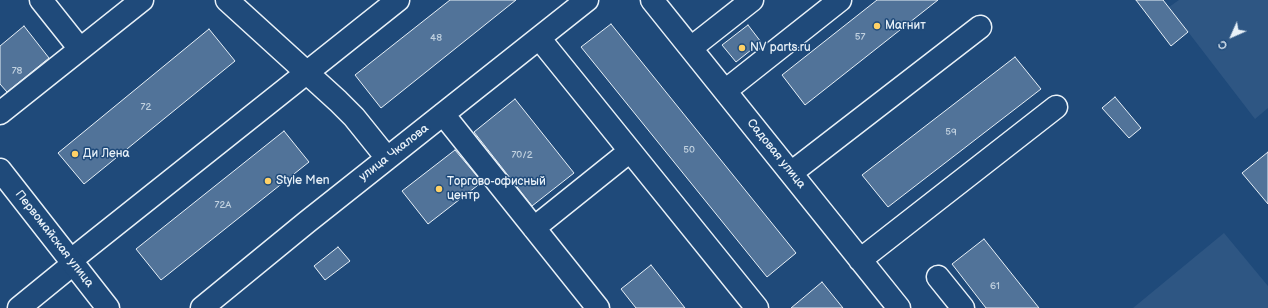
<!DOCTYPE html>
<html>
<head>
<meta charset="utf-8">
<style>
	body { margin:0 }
	#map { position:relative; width:1268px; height:308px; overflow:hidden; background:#1f4a7a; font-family:"Balsamiq Sans",sans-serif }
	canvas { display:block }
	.north { position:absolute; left:1212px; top:16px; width:40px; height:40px; -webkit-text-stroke:3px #1f4a7a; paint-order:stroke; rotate:225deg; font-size:11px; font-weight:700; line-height:16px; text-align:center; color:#e8f1f8 }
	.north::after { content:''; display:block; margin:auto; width:14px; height:18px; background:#e8f1f8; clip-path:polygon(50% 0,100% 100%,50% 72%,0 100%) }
</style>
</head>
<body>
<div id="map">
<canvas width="1268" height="308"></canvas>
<div class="north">С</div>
</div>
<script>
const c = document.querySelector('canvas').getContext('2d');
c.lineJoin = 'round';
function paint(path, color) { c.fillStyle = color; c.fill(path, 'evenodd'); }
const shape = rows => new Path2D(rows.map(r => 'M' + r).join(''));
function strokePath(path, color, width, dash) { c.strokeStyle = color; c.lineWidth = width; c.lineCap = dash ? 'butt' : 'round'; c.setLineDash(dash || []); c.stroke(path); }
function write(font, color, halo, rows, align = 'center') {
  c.font = font + ' "Balsamiq Sans",sans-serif'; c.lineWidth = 3; c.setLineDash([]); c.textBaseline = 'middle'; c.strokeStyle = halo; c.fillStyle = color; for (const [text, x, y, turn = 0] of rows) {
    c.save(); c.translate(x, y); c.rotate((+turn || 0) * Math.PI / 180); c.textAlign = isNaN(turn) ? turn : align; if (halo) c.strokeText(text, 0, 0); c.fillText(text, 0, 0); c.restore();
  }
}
paint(shape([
	[1179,0,1268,0,1268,108,1255,119,1169,7],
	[1224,233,1268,286,1268,308,1133,308]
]), '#2e5683');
const building = shape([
	[450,0,516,0,381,108,355,75,450,0],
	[877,0,938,0,805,105,782,75,877,0],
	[1136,0,1163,0,1188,32,1171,46,1136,0],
	[611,24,796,253,767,277,581,47,611,24],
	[748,25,761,42,736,62,722,45,748,25],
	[24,26,49,58,7,92,0,84,0,46,24,26],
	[209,29,235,61,84,184,58,153,209,29],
	[1015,57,1041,89,888,207,862,175,1015,57],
	[1115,97,1141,128,1129,138,1102,108,1115,97],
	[515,99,574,173,532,206,474,132,515,99],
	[284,131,309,162,161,280,136,249,284,131],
	[455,150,482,182,428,224,402,191,455,150],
	[1268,152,1268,204,1242,173,1268,152],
	[984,239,1039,308,986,308,952,264,984,239],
	[338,247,350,261,325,280,314,266,338,247],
	[651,265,685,308,636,308,621,289,651,265],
	[822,282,843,308,791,308,822,282]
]);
paint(building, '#517399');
strokePath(building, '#e8f1f8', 1);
const minor = shape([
	[41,0,80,49],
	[227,0,338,101,354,117,387,158],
	[652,0,899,308],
	[539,38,757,308],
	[691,48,752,0],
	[725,91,840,0],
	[0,113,142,0],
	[443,114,598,308],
	[791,173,980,27],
	[534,228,630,151],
	[860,260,1056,107],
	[70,261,398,0],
	[938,277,963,308],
	[19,308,73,264],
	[202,308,307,222,587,0]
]);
const major = shape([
	[0,170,108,308]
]);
strokePath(minor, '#e8f1f8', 25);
strokePath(major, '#e8f1f8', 25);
strokePath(minor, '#1f4a7a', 22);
strokePath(major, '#1f4a7a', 22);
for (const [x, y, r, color] of [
	[877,26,4,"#ffd166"],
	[742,48,4,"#ffd166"],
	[75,154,4,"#ffd166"],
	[268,181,4,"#ffd166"],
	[439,189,4,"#ffd166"]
]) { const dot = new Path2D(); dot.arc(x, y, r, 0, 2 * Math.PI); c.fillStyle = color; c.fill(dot); strokePath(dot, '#1f4a7a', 1.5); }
write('10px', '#c2d2e0', null, [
	["57",860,37],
	["48",436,38],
	["78",17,71],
	["72",146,107],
	["59",951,132],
	["50",689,150],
	["70/2",522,155],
	["72А",223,205],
	["61",995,286]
]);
write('12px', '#e8f1f8', '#1f4a7a', [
	["Магнит",885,26],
	["NV parts.ru",750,48],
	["Ди Лена",83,154],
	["Style Men",276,181],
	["Торгово-офисный",447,182],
	["центр",447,196]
], 'left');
write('12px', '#e8f1f8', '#1f4a7a', [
	["улица Чкалова",394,153,-38],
	["Садовая улица",776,154,51],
	["Первомайская улица",54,239,52]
]);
</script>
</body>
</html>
